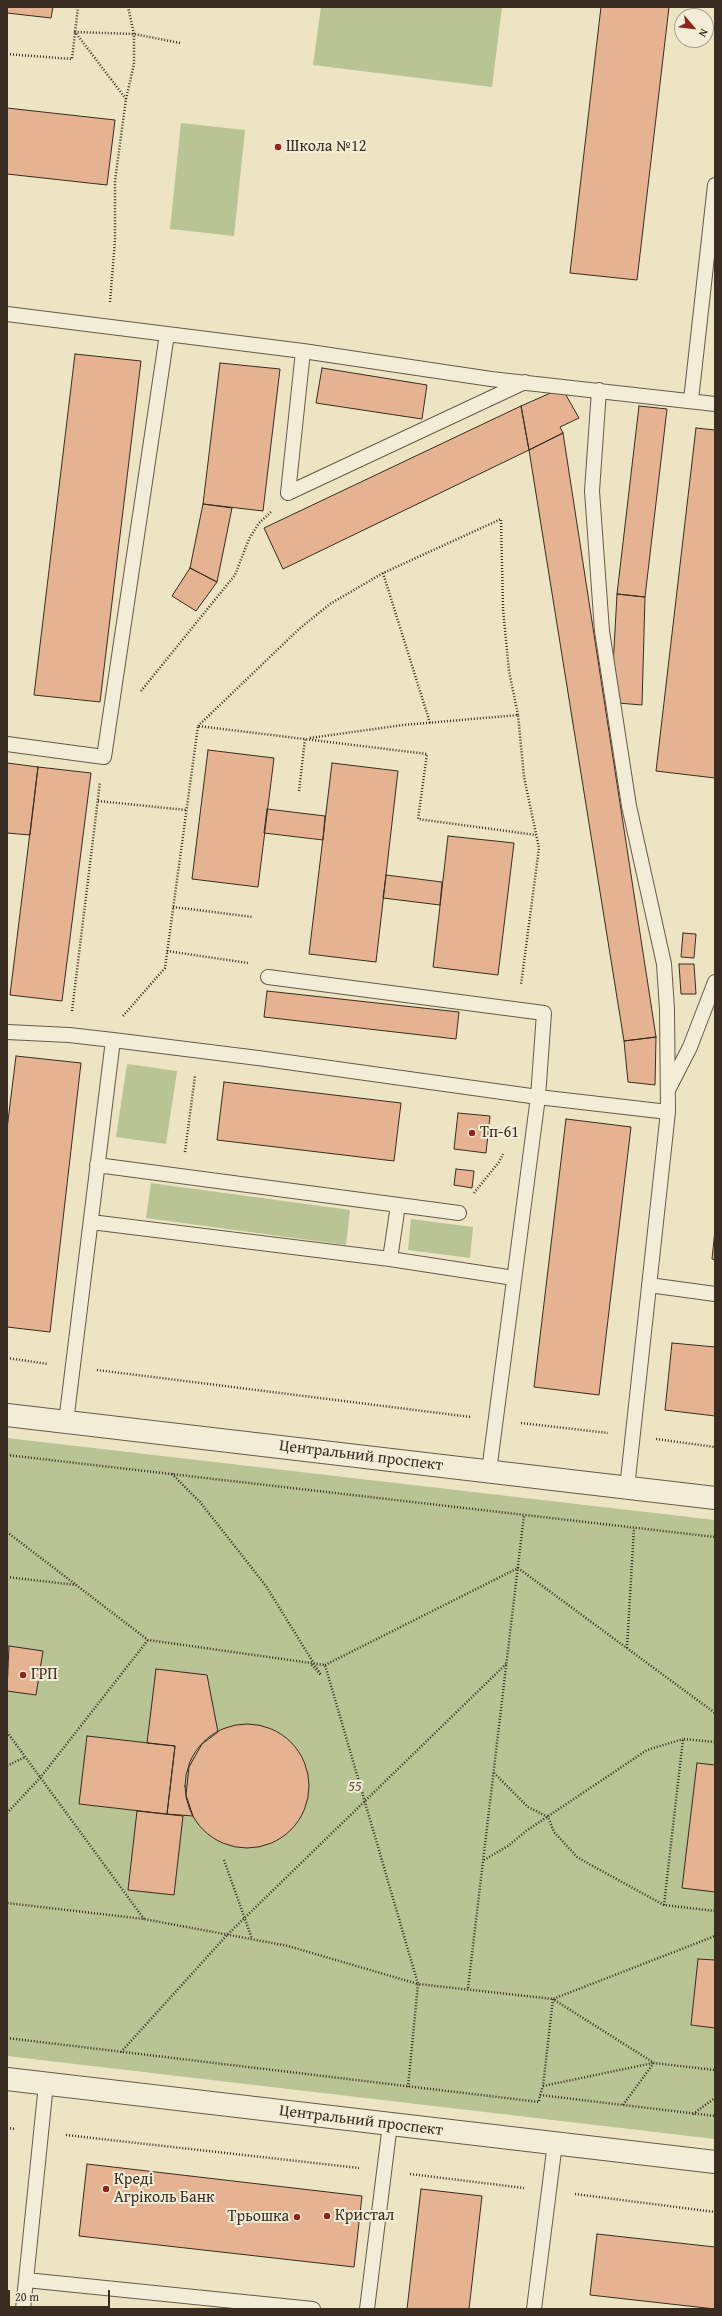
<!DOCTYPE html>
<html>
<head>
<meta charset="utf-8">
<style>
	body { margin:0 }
	#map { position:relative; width:722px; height:2316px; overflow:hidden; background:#ede4c3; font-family:"Gentium Book Plus",serif }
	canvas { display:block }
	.frame { position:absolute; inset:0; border:8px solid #392c21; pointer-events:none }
	.north { position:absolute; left:674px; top:8px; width:40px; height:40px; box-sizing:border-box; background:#f3edd8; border:1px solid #a9a08f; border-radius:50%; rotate:118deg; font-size:11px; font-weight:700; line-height:16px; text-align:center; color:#392c21 }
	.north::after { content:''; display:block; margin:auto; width:14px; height:18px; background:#8f2418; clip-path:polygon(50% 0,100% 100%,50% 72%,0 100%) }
	.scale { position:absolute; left:8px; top:2290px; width:102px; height:18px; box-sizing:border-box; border:2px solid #392c21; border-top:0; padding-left:5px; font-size:12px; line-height:14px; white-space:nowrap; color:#392c21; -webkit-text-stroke:3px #f3edd8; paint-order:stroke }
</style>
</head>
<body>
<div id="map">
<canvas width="722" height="2316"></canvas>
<div class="frame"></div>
<div class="north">N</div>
<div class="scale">20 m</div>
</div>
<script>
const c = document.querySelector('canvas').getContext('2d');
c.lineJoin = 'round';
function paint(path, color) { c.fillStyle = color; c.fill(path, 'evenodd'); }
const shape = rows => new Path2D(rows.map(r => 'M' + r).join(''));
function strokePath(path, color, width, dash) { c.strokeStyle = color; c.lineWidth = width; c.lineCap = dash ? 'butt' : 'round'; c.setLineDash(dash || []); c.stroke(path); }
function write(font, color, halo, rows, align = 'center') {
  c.font = font + ' "Gentium Book Plus",serif'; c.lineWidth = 4; c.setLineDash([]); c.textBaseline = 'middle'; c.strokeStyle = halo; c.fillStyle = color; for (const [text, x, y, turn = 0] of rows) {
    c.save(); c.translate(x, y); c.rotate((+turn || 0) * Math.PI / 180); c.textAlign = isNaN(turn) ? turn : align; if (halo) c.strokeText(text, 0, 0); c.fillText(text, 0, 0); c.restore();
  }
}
paint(shape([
	[321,7,502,7,492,87,313,65],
	[181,123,245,130,234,236,170,229],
	[127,1064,177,1071,166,1144,116,1137],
	[151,1183,350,1210,346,1245,146,1218],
	[411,1219,473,1227,470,1258,408,1250],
	[7,1438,715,1520,715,2139,7,2056]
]), '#b8c494');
const building = shape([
	[7,7,53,7,51,18,7,13,7,7],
	[601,7,669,7,637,280,570,273,601,7],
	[7,108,115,120,107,185,7,174,7,108],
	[75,354,141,361,100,702,34,695,75,354],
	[220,363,280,369,263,511,203,504,220,363],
	[322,368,427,385,422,419,316,403,322,368],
	[562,388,579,418,560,427,563,433,529,450,521,406,562,388],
	[521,406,529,450,283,569,264,528,521,406],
	[639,406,667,409,645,597,617,594,639,406],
	[696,428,715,430,715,778,656,771,696,428],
	[563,433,656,1037,624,1041,529,450,563,433],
	[203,504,232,508,217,582,190,568,203,504],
	[190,568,217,582,196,611,172,596,190,568],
	[617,594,645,597,642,705,618,703,613,667,617,594],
	[208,750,274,758,258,887,192,879,208,750],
	[7,763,38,767,30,835,7,833,7,763],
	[332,763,398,771,376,962,309,954,332,763],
	[38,767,91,773,62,1001,10,995,38,767],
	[267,809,325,816,323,840,264,833,267,809],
	[448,836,514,843,498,975,433,967,448,836],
	[386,875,442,882,440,905,383,898,386,875],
	[683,933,696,934,694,958,681,957,683,933],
	[679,964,694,964,696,994,681,994,679,964],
	[267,991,459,1012,456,1039,264,1017,267,991],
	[656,1037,655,1085,628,1082,624,1041,656,1037],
	[16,1056,81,1063,50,1332,7,1327,7,1129,16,1056],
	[224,1082,401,1103,394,1161,217,1140,224,1082],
	[458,1113,490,1116,486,1153,454,1149,458,1113],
	[566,1119,631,1127,599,1395,534,1387,566,1119],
	[456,1169,474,1171,472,1188,454,1185,456,1169],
	[715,1230,715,1260,712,1259,715,1230],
	[672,1343,715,1347,715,1416,665,1410,672,1343],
	[9,1646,43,1651,36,1695,7,1691,9,1646],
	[156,1669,207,1675,218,1732,202,1744,189,1767,186,1795,193,1816,167,1814,175,1746,147,1743,156,1669],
	'185 1786a62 62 0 1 1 124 0a62 62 0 1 1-124 0Z',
	[87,1736,175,1746,167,1814,79,1804,87,1736],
	[697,1763,715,1765,715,1892,682,1888,697,1763],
	[137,1811,183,1816,174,1895,128,1890,137,1811],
	[698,1959,715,1960,715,2028,691,2025,698,1959],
	[87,2164,362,2196,354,2267,79,2236,87,2164],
	[421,2189,482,2196,469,2309,407,2309,421,2189],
	[597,2234,715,2247,715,2309,590,2295,597,2234]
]);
paint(building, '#e5b391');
strokePath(building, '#392c21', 1);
const service = shape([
	[7,314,303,351,491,379,715,404],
	[599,390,592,491,602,631,629,806,664,964,667,1009,668,1112,627,1488],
	[691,400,715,185],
	[288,493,525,382],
	[288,493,303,351],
	[7,744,104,757,167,334],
	[268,977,544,1013,538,1097,668,1112],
	[7,1032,69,1035,113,1040],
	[669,1088,690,1047,715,982],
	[97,1165,459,1213],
	[91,1222,390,1259,514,1278],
	[390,1259,398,1205],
	[649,1285,715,1294],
	[66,1422,113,1040,258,1058,538,1097,489,1471],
	[46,2084,26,2280,313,2309],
	[23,2309,26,2280],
	[367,2309,390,2124],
	[534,2309,555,2143]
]);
const tertiary = shape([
	[7,1415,715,1498],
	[7,2079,715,2162]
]);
strokePath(service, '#665a4a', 16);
strokePath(tertiary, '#665a4a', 24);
strokePath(shape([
	[7,54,72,59,78,7],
	[126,99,75,32,134,34,180,43],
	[110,302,115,240,115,181,126,99,134,64,134,34,128,7],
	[383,573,430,723],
	[141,691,235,575,249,539,259,523,272,511],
	[198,726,299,629,330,604,383,573,501,519,503,609,509,671,518,715],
	[310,738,403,725,518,715,524,777,539,848,521,985],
	[299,791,305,739],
	[98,801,186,810],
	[173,907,253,917],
	[167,951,248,963],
	[72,1011,100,782],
	[123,1016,165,968,198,726,427,754,418,819,536,835],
	[185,1152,195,1076],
	[474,1193,499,1162,503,1154],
	[7,1358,48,1364],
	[97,1370,471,1417],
	[521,1423,608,1433],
	[656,1439,715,1447],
	[7,1455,715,1537],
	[172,1474,200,1502,266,1586,321,1675,311,1664],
	[7,1532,148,1640,325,1665,418,1984,288,1946,144,1919,7,1903],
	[7,1577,76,1585],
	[627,1648,634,1528],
	[325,1665,518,1568,715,1713],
	[7,1732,144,1919],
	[7,1766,25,1757],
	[494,1773,528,1807,548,1817,554,1832,577,1857,589,1864,664,1905,715,1911],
	[7,1813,40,1778,148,1640],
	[224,1860,252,1939],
	[484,1860,508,1846,526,1831,647,1750,683,1739],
	[664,1905,683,1739,715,1742],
	[468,1988,524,1515],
	[7,2038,539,2102,540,2095,715,2116],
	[121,2052,227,1935,506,1664],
	[543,2086,653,2063],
	[408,2087,418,1984,553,1999,715,1936],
	[540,2095,543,2086,553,1999,654,2063,715,2070],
	[623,2105,653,2064],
	[693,2114,715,2098],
	[7,2128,16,2129],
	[66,2135,359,2168],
	[410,2174,524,2188],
	[575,2194,715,2212]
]), '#392c21', 2.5, [1, 2]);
strokePath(service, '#f3edd8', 14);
strokePath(tertiary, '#f3edd8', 22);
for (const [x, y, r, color] of [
	[278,147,4,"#8f2418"],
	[472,1133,4,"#8f2418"],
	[23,1675,4,"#8f2418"],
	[106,2189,4,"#8f2418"],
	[327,2216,4,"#8f2418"],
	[297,2217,4,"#8f2418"]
]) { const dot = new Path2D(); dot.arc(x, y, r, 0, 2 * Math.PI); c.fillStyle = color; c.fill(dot); strokePath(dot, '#f3edd8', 1.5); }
write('16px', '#392c21', '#f3edd8', [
	["Школа №12",286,147],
	["Тп-61",480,1133],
	["ГРП",31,1675],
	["Креді",114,2180],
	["Агріколь Банк",114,2198],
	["Кристал",335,2216],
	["Трьошка",289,2217,"right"]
], 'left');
write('16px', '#392c21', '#f3edd8', [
	["Центральний проспект",361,1456,7],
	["Центральний проспект",361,2121,7]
]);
write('italic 16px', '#59523e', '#f3edd8', [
	["55",355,1787]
]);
</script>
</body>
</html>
